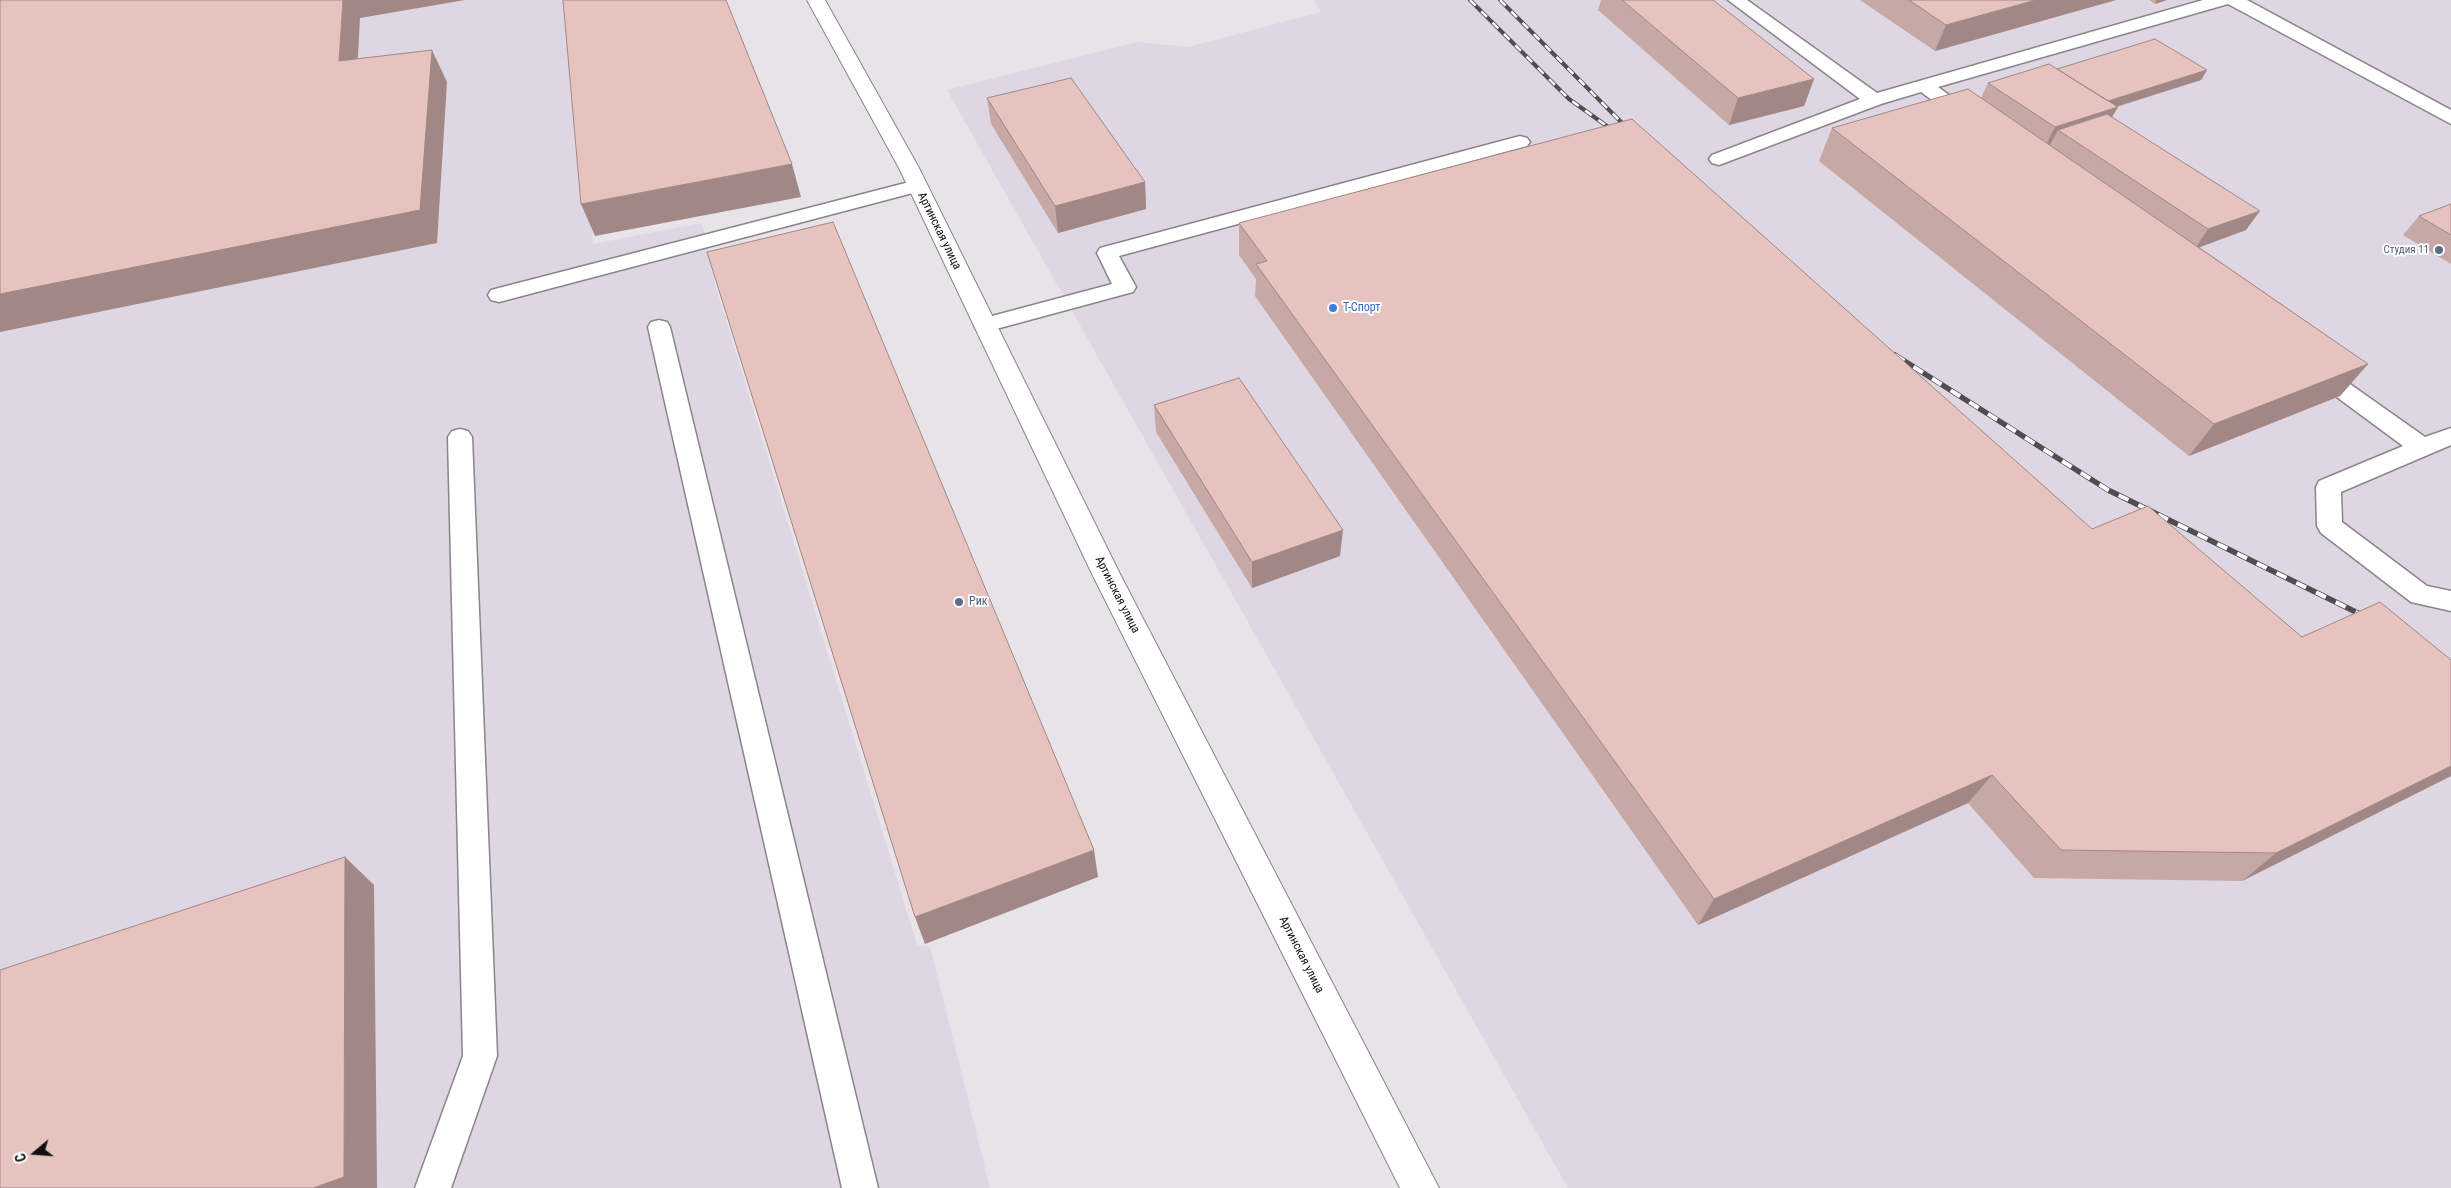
<!DOCTYPE html>
<html>
<head>
<meta charset="utf-8">
<style>
	body { margin:0 }
	#map { position:relative; width:2451px; height:1188px; overflow:hidden; background:#e7e3e9; font-family:"Roboto Condensed",sans-serif }
	canvas { display:block }
	.north { position:absolute; left:10px; top:1128px; width:50px; height:50px; -webkit-text-stroke:4px #fff; paint-order:stroke; rotate:252deg; font-size:14px; font-weight:700; line-height:20px; text-align:center; color:#110f11 }
	.north::after { content:''; display:block; margin:auto; width:18px; height:22px; background:#110f11; clip-path:polygon(50% 0,100% 100%,50% 72%,0 100%) }
</style>
</head>
<body>
<div id="map">
<canvas width="2451" height="1188"></canvas>
<div class="north">С</div>
</div>
<script>
const c = document.querySelector('canvas').getContext('2d');
c.lineJoin = 'round';
function paint(path, color) { c.fillStyle = color; c.fill(path, 'evenodd'); }
const shape = rows => new Path2D(rows.map(r => 'M' + r).join(''));
function strokePath(path, color, width, dash) { c.strokeStyle = color; c.lineWidth = width; c.lineCap = dash ? 'butt' : 'round'; c.setLineDash(dash || []); c.stroke(path); }
function write(font, color, halo, rows, align = 'center') {
  c.font = font + ' "Roboto Condensed",sans-serif'; c.lineWidth = 4; c.setLineDash([]); c.textBaseline = 'middle'; c.strokeStyle = halo; c.fillStyle = color; for (const [text, x, y, turn = 0] of rows) {
    c.save(); c.translate(x, y); c.rotate((+turn || 0) * Math.PI / 180); c.textAlign = isNaN(turn) ? turn : align; if (halo) c.strokeText(text, 0, 0); c.fillText(text, 0, 0); c.restore();
  }
}
paint(shape([
	[0,0,570,0,593,244,701,223,708,242,714,281,917,945,930,947,990,1188,0,1188],
	[1314,0,2451,0,2451,1188,1568,1188,947,90,1137,42,1188,47,1321,12]
]), '#ded6e2');
const lane = shape([
	[1728,0,1747,0,1877,93,2203,0,2247,0,2451,110,2451,124,2228,4,1938,87,1977,115,1979,119,1977,123,1963,123,1921,92,1881,104,1719,165,1712,163,1709,159,1712,155,1860,99,1728,0],
	[1520,136,1527,138,1530,142,1527,146,1119,256,1136,287,1133,292,985,332,977,330,974,325,977,320,1112,284,1097,253,1100,248,1520,136],
	[917,180,924,182,927,186,924,190,499,302,491,300,488,295,491,290,917,180],
	[659,320,667,322,670,327,878,1188,842,1188,648,327,651,322,659,320],
	[2315,362,2323,365,2425,437,2451,428,2451,445,2341,492,2342,522,2427,586,2451,591,2451,611,2411,602,2321,533,2317,526,2316,487,2319,481,2403,446,2307,375,2304,370,2307,365,2315,362],
	[460,429,468,431,472,437,497,1056,451,1188,415,1188,463,1056,448,437,452,431,460,429]
]);
const secondary = shape([
	[807,0,825,0,919,168,1121,576,1439,1188,1400,1188,1093,576,899,168,807,0]
]);
strokePath(lane, '#89858a', 3);
strokePath(secondary, '#89858a', 2);
paint(lane, '#fff');
paint(secondary, '#fff');
const railFar1 = shape([
	[1470,0,1569,99,1618,134],
	[1500,0,1631,132]
]);
const rail = shape([
	[1895,355,2108,490,2368,618]
]);
strokePath(railFar1, '#4f4d50', 4);
strokePath(rail, '#4f4d50', 5.5);
strokePath(railFar1, '#fff', 2.5, [8]);
strokePath(rail, '#fff', 4, [11]);
paint(shape([
	[1601,0,1713,0,1814,79,1804,106,1729,125,1598,10],
	[1860,0,2116,0,1935,51],
	[2149,0,2167,0,2155,4],
	[2207,70,2201,80,2117,107,2112,117,2246,230,2199,247,2368,364,2340,396,2189,456,1819,161,1832,128,1981,98,1988,83],
	[987,98,1145,182,1146,209,1058,233,991,124],
	[2451,204,2451,264,2403,235,2419,216],
	[1239,223,2092,529,2302,637,2451,660,2451,776,2242,881,2034,878,1968,803,1698,925,1255,296,1256,279,1239,255],
	[1154,405,1340,556,1252,588,1156,432]
]), '#c6a8a4');
paint(shape([
	[343,0,465,0,360,18,356,93,339,61],
	[2036,0,2116,0,1935,51,1946,25],
	[2157,0,2167,0,2155,4],
	[432,50,447,82,437,243,0,332,0,294],
	[2207,70,2201,80,2092,114,2098,104],
	[1814,79,1804,106,1729,125,1738,98],
	[2118,107,2107,126,2058,130,2050,145,2045,147,2055,127],
	[792,164,801,197,595,236,581,204],
	[1145,182,1146,209,1058,233,1055,206],
	[2260,211,2246,230,2195,249,2208,229],
	[2368,364,2340,396,2189,456,2214,424],
	[1343,530,1340,556,1252,588,1252,562],
	[2451,766,2451,776,2242,881,2276,853],
	[1992,775,1968,803,1698,925,1714,899],
	[1094,850,1098,877,925,944,915,917],
	[345,857,374,885,377,1188,313,1188]
]), '#a18886');
const building = shape([
	[0,0,343,0,339,61,432,50,420,210,0,294,0,0],
	[563,0,726,0,792,164,581,204,563,0],
	[1622,0,1713,0,1814,79,1738,98,1622,0],
	[1909,0,2036,0,1946,25,1909,0],
	[2155,39,2207,70,2108,101,2057,69,2155,39],
	[2049,64,2118,107,2055,127,1988,83,2049,64],
	[1071,78,1145,182,1055,206,987,98,1071,78],
	[1968,89,2368,364,2214,424,1832,128,1968,89],
	[2107,114,2260,211,2208,229,2058,130,2107,114],
	[1632,119,2092,529,2148,506,2302,637,2380,602,2451,660,2451,766,2276,853,2061,850,1992,775,1714,899,1256,264,1267,261,1239,223,1632,119],
	[2451,204,2451,235,2419,216,2451,204],
	[833,222,1094,850,915,917,707,252,833,222],
	[1239,378,1343,530,1252,562,1154,405,1239,378],
	[345,857,344,1177,313,1188,0,1188,0,970,345,857]
]);
paint(building, '#e6c3bf');
strokePath(building, '#a18886', 1);
for (const [x, y, r, color] of [
	[2439,250,5,"#5c6f8a"],
	[1333,308,5,"#3f7fe0"],
	[959,602,5,"#5c6f8a"]
]) { const dot = new Path2D(); dot.arc(x, y, r, 0, 2 * Math.PI); c.fillStyle = color; c.fill(dot); strokePath(dot, '#fff', 2); }
write('11px', '#4e5e75', '#fff', [
	["Студия 11",2429,250]
], 'right');
write('12px', '#110f11', '#fff', [
	["Артинская улица",939,231,64],
	["Артинская улица",1117,595,63],
	["Артинская улица",1301,955,63]
]);
write('12px', '#366cbe', '#fff', [
	["Т-Спорт",1343,308]
], 'left');
write('12px', '#4e5e75', '#fff', [
	["Рик",969,602]
], 'left');
</script>
</body>
</html>
